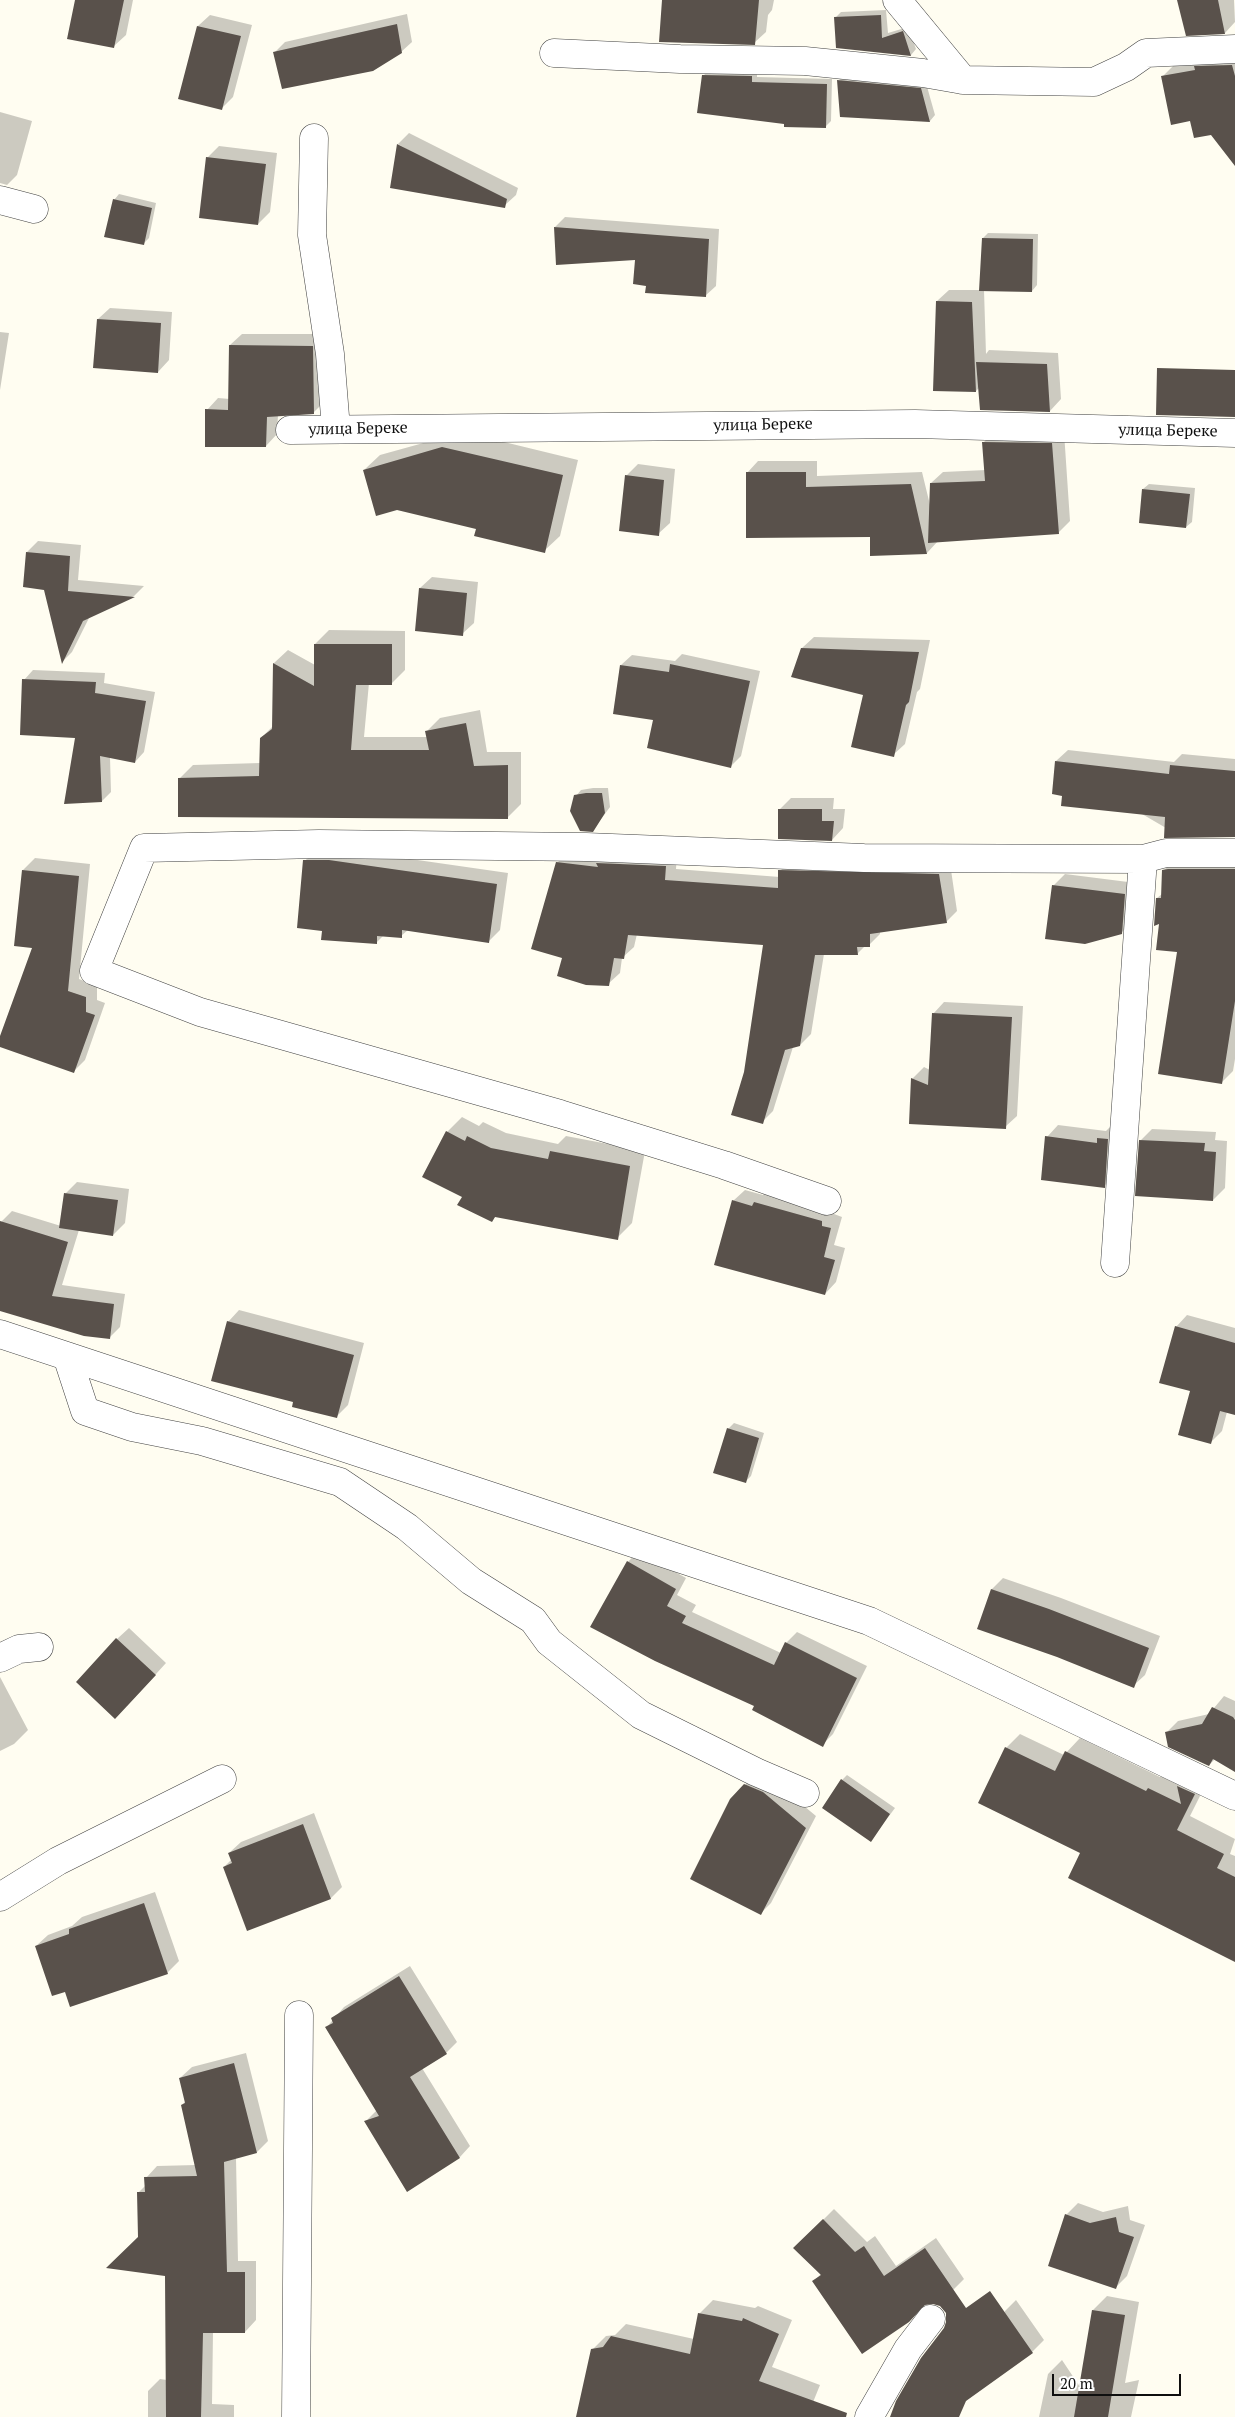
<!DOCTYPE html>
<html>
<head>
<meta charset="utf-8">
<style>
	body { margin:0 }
	#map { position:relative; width:1235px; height:2417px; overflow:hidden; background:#fffdf1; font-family:"PT Serif",serif }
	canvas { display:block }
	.scale { position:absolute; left:1052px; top:2374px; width:129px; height:22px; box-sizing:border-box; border:2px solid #0f0f0f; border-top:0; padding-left:6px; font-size:15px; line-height:18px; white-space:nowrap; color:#0f0f0f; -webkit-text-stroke:4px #fff; paint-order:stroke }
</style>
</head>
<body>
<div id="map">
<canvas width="1235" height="2417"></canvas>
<div class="scale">20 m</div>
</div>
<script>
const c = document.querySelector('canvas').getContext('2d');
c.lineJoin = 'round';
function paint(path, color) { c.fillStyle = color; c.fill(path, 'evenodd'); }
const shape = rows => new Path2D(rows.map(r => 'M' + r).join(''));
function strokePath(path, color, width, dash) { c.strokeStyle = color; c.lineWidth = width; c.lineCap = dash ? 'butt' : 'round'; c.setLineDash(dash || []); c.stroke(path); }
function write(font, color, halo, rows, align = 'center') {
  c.font = font + ' "PT Serif",serif'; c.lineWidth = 5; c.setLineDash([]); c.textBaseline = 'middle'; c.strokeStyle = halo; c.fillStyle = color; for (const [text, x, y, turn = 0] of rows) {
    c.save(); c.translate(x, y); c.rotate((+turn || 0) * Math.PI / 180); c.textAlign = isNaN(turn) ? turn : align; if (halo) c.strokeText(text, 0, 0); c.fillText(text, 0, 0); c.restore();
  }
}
paint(shape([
	[76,0,133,0,126,35,114,46],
	[663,0,774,0,772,10,768,15,766,32,754,43],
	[1178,0,1234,0,1235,22,1225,33,1187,34],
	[886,10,888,33,908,27,916,49,911,55,837,47,835,18,841,12],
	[407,14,412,42,401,52,274,53,285,42],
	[210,15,252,25,233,97,222,108,180,98,198,26],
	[1235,55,1235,164,1212,133,1191,120,1163,76,1174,65],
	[709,70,757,71,757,77,832,79,831,121,825,127,786,123,703,76],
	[844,75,926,83,935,115,930,121,839,80],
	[0,112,32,121,17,175,7,185,0,183],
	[409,133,518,188,516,195,504,206,398,144],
	[219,146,277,153,270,212,258,224,207,158],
	[119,194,156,203,149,238,143,244,114,200],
	[565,217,719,229,716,286,705,296,647,285,636,259,555,227],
	[988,233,1038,234,1037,285,1032,291,984,290,986,354,989,350,1058,353,1061,399,1050,411,980,387,976,391,937,301,949,290,981,290,983,238],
	[110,308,172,312,169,360,158,372,98,319],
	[0,332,9,333,0,390],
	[242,334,324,334,325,401,313,413,278,415,277,434,266,446,207,410,218,398,230,399,230,345],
	[995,430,1064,432,1070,521,1058,533,938,541,927,553,871,536,747,473,758,461,817,461,817,476,922,472,930,505,931,483,943,472,986,470,984,442],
	[463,432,578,460,560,536,544,551,477,528,364,470,380,455],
	[638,464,675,469,670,523,658,534,626,476],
	[1149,484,1195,488,1192,522,1186,527,1143,489],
	[38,541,81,545,78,580,144,586,134,596,90,616,72,652,62,662,45,588,27,552],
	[432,577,478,582,474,623,462,634,420,588],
	[329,630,405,631,405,670,391,684,369,683,364,737,427,737,426,732,440,718,480,710,487,752,521,752,521,804,507,818,179,779,193,765,260,763,261,738,273,726,274,663,288,650,315,665,315,644],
	[814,637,930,640,920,689,917,692,905,744,893,755,864,694,802,648],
	[682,654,760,671,741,756,731,766,654,719,621,665,632,655,675,661],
	[33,670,105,673,104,683,155,692,144,752,135,762,110,757,111,792,102,801,77,736,24,680],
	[1068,750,1174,762,1182,754,1235,759,1235,836,1166,828,1142,814,1063,795,1056,761],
	[593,788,608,788,610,807,593,830,576,796,581,790],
	[791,798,834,798,833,809,845,809,843,828,832,840,780,809],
	[316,849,341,849,508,873,500,930,489,941,408,930,401,936,384,935,376,943,323,930,305,861],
	[568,852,677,855,676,869,780,877,780,871,791,860,950,863,957,911,946,922,880,931,880,934,869,945,866,945,857,954,824,954,811,1034,800,1045,793,1047,773,1111,762,1122,745,1072,764,944,637,934,634,947,622,958,620,973,608,984,564,957,557,863],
	[1235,857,1235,1059,1233,1071,1221,1083,1178,951,1160,923,1157,898,1162,894,1163,871,1175,859],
	[35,858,90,864,79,979,97,986,97,1000,105,1003,85,1060,73,1072,34,947,15,945,23,870],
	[1065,874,1136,883,1133,921,1121,933,1053,886],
	[944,1002,1023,1006,1017,1116,1005,1127,912,1079,924,1067,930,1070,933,1014],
	[462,1117,479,1126,483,1122,506,1133,558,1144,566,1136,645,1151,632,1223,617,1238,496,1216,491,1221,463,1197,447,1132],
	[1058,1125,1106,1131,1110,1127,1119,1128,1116,1175,1104,1186,1047,1137],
	[1152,1129,1216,1132,1215,1140,1227,1141,1225,1188,1213,1200,1140,1141],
	[77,1182,129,1189,125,1223,113,1235,79,1230,62,1285,125,1294,120,1327,109,1338,0,1310,1,1222,12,1211,61,1226,66,1193],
	[745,1190,763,1195,766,1191,833,1210,834,1214,842,1217,834,1245,845,1248,836,1282,825,1294,733,1201],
	[239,1310,364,1343,348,1405,336,1417,295,1401,228,1322],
	[1187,1315,1235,1328,1235,1412,1227,1412,1222,1431,1210,1443,1191,1390,1176,1327],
	[734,1423,764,1433,751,1476,745,1482,728,1429],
	[638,1551,686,1578,677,1595,696,1605,692,1612,781,1653,786,1643,797,1632,867,1666,833,1734,822,1745,755,1705,656,1659,628,1562],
	[1003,1578,1061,1598,1160,1636,1145,1675,1133,1686,1058,1656,978,1628,992,1589],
	[129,1628,166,1663,127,1706,117,1639],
	[0,1677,28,1730,14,1744,0,1751],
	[1224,1696,1235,1701,1235,1770,1215,1759,1209,1765,1166,1733,1178,1721,1209,1714],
	[1020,1734,1064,1755,1080,1738,1160,1777,1163,1775,1208,1780,1190,1816,1235,1839,1230,1854,1235,1856,1235,1961,1081,1852,1006,1748],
	[756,1773,774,1781,816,1816,771,1903,760,1914,731,1800],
	[847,1775,895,1808,871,1840,842,1780],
	[314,1813,342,1887,331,1898,224,1867,232,1859,229,1853,241,1842],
	[155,1892,179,1961,167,1973,66,1990,36,1946,48,1935,72,1926,82,1917],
	[410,1966,457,2042,446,2053,422,2068,470,2146,460,2157,365,2122,377,2110,326,2028,344,2007],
	[246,2053,268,2141,257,2152,236,2158,238,2261,256,2261,256,2320,245,2332,213,2332,212,2404,234,2405,234,2417,148,2417,148,2391,160,2379,167,2380,167,2275,139,2237,138,2193,146,2185,146,2178,157,2166,196,2165,182,2105,186,2101,180,2078,192,2067],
	[1078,2203,1103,2212,1128,2206,1130,2220,1145,2225,1127,2276,1115,2288,1066,2215],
	[834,2209,867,2242,875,2236,896,2266,936,2238,964,2279,953,2290,814,2281,821,2274,795,2248],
	[1107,2296,1139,2302,1125,2383,1139,2380,1131,2417,1039,2417,1048,2374,1062,2360,1080,2387,1093,2310],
	[713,2300,755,2308,758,2306,792,2320,772,2367,820,2385,807,2417,577,2417,592,2350,606,2336,615,2335,626,2324,694,2339,699,2314],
	[1016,2300,1044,2340,1032,2352,987,2384,1005,2311]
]), '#0003');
paint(shape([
	[75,0,124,0,114,48,67,39],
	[662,0,759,0,755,45,659,42],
	[1177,0,1218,0,1225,34,1186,36],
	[881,15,882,38,903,31,911,56,836,48,834,17],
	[397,24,402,53,373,71,282,89,273,52],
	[197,26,241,36,222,110,178,99],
	[1232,65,1235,76,1235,166,1211,135,1194,138,1190,121,1171,125,1161,76,1195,70,1194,66],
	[702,75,752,76,752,82,827,84,826,128,784,127,784,124,697,113],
	[837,80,921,88,930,122,840,117],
	[397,144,507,199,505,208,390,188],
	[206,157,266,164,258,225,199,218],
	[113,199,152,208,144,245,104,237],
	[554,227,709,239,706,297,645,293,646,286,633,284,635,260,556,265],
	[982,238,1033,239,1032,292,979,291],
	[936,301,972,302,976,392,933,391],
	[97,319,161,323,158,373,93,368],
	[229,345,313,346,314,414,267,417,266,447,205,447,205,409,228,410],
	[976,362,1047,364,1050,412,980,410],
	[1157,368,1235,370,1235,417,1156,415],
	[982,442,1052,443,1059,534,928,543,930,483,985,481],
	[442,447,563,475,545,553,474,536,476,529,397,510,376,516,363,470],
	[746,472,806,472,806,487,911,484,927,554,870,556,870,537,746,538],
	[625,475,664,480,659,536,619,531],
	[1142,489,1190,494,1186,528,1139,523],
	[26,552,70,556,68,591,135,597,83,621,62,664,44,590,23,587],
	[419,588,467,593,463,636,415,631],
	[314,644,392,644,392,685,356,685,351,750,429,750,425,731,466,723,474,766,508,765,508,819,178,817,178,778,259,776,260,738,272,729,273,663,314,686],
	[801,648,919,652,909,702,906,705,894,757,851,747,863,695,791,677],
	[670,664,750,681,731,768,647,748,653,720,613,714,620,665,669,672],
	[22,679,96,682,95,693,146,701,135,763,100,756,102,802,64,804,75,738,20,735],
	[1055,761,1169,774,1170,765,1235,771,1235,837,1164,838,1165,817,1061,806,1062,796,1052,794],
	[586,793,602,793,605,813,593,832,580,831,570,811,574,795],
	[778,809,822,809,822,821,834,821,832,841,778,839],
	[303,860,329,860,497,884,489,943,402,930,402,938,377,936,377,944,321,940,322,931,297,928],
	[556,862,598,867,596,863,666,866,665,880,778,888,778,870,939,874,947,923,870,934,870,947,857,947,858,955,815,955,800,1046,785,1050,763,1124,731,1115,744,1072,763,945,628,935,624,959,614,958,609,986,586,985,557,976,562,958,531,949],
	[1168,869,1235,869,1235,1001,1222,1084,1158,1074,1177,952,1156,950,1159,924,1154,926,1156,898,1161,898,1162,870],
	[22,870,79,876,68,991,86,997,86,1012,95,1015,74,1073,0,1047,0,1036,32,948,14,946],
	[1052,885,1125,894,1122,934,1085,944,1045,939],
	[932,1013,1012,1017,1006,1129,909,1124,911,1078,928,1085],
	[446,1131,465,1141,467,1136,491,1148,548,1159,550,1151,630,1166,618,1240,495,1217,492,1222,457,1205,462,1197,422,1177],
	[1045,1136,1097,1143,1097,1138,1108,1139,1105,1188,1041,1180],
	[1139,1140,1205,1143,1204,1151,1216,1152,1213,1201,1135,1196],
	[64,1193,118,1200,113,1236,59,1228],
	[732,1200,752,1206,754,1202,822,1221,822,1226,831,1228,824,1257,835,1260,825,1295,714,1265],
	[0,1221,68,1242,52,1296,114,1304,110,1339,84,1336,0,1311],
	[227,1321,354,1355,337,1418,292,1407,293,1402,211,1381],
	[1175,1326,1235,1343,1235,1415,1220,1411,1211,1444,1178,1435,1190,1391,1159,1383],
	[727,1428,759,1438,746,1483,713,1473],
	[627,1561,676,1589,667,1606,686,1616,682,1623,774,1665,785,1642,857,1678,823,1747,752,1710,754,1706,655,1661,590,1627],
	[991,1589,1049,1609,1149,1648,1134,1688,1057,1657,977,1629],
	[116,1638,156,1675,115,1719,76,1682],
	[1212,1707,1233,1717,1235,1720,1235,1772,1213,1759,1209,1766,1168,1747,1165,1732,1202,1724],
	[1005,1747,1055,1771,1065,1751,1146,1791,1148,1788,1181,1804,1177,1786,1195,1794,1177,1830,1224,1854,1217,1868,1235,1877,1235,1962,1068,1878,1080,1853,978,1803],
	[841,1779,890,1814,871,1842,822,1808],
	[744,1784,763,1792,806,1828,761,1915,690,1879,730,1799],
	[303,1824,331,1899,247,1931,223,1867,232,1863,228,1853],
	[144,1903,168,1974,70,2007,65,1992,52,1996,35,1946,69,1934,69,1929],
	[399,1976,447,2054,410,2077,460,2158,407,2192,364,2121,379,2116,325,2027,333,2023,331,2018],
	[234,2063,257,2153,224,2162,227,2272,245,2272,245,2333,203,2333,201,2417,166,2417,165,2276,106,2268,138,2237,137,2192,145,2192,144,2177,197,2176,181,2105,185,2103,179,2078],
	[1065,2214,1090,2223,1116,2217,1119,2232,1134,2237,1116,2289,1048,2266],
	[823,2219,855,2252,864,2246,884,2276,925,2248,966,2308,990,2291,1033,2353,966,2401,959,2417,890,2417,896,2401,921,2358,944,2328,946,2322,946,2313,940,2306,933,2304,925,2305,909,2322,862,2354,812,2281,821,2275,793,2248],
	[1092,2310,1125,2315,1108,2417,1074,2417],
	[698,2313,742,2321,743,2318,779,2334,759,2381,847,2413,846,2417,576,2417,591,2349,603,2347,611,2336,690,2354]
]), '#59514b');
const minor = shape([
	[897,0,963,80,1094,82,1126,67,1146,53,1235,49],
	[554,53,680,59,805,61,923,73,963,80],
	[314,138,312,235,330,354,336,429],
	[0,200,34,209],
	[290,430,915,424,1235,433],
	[827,1201,724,1165,560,1114,200,1012,94,971,144,848,319,844,586,847,864,858,1143,859,1166,853,1235,853],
	[1115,1263,1143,859],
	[0,1334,869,1621,1235,1796],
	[67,1356,85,1411,132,1427,202,1441,340,1482,407,1527,471,1581,533,1620,549,1642,641,1715,756,1772,805,1793],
	[0,1658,19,1649,39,1647],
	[0,1897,58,1861,222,1779],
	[296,2417,299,2015],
	[869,2417,908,2349,931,2319]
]);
strokePath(minor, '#424242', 29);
strokePath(minor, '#fff', 28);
write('16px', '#0f0f0f', '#fff', [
	["улица Береке",763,425,-1],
	["улица Береке",358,429,-1],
	["улица Береке",1168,431,1]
]);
</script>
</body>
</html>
